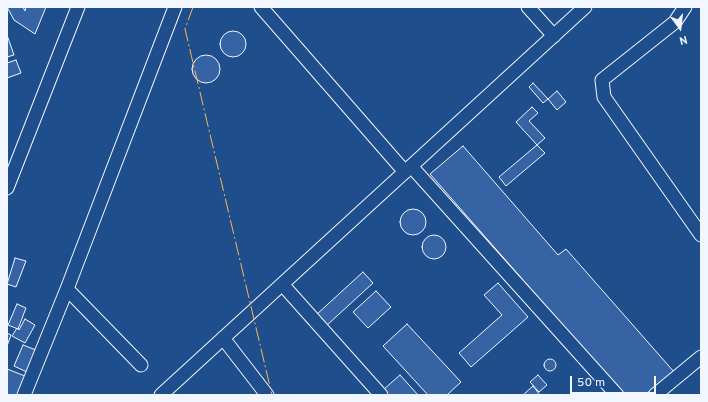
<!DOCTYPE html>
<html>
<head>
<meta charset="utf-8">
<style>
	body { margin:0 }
	#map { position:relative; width:708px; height:402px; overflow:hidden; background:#1f4e8c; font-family:Overpass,sans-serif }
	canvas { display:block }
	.frame { position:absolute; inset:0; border:8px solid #f2f6ff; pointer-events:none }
	.north { position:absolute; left:660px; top:8px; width:40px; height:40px; -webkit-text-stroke:3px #1f4e8c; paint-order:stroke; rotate:165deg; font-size:11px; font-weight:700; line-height:16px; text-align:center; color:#f2f6ff }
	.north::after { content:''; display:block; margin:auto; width:14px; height:18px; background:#f2f6ff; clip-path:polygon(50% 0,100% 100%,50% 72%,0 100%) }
	.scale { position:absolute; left:570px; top:376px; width:86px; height:18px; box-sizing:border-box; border:2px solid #f2f6ff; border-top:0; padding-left:5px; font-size:12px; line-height:14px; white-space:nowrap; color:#f2f6ff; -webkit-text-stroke:3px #1f4e8c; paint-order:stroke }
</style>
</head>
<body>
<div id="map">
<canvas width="708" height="402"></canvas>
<div class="frame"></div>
<div class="north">N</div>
<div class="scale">50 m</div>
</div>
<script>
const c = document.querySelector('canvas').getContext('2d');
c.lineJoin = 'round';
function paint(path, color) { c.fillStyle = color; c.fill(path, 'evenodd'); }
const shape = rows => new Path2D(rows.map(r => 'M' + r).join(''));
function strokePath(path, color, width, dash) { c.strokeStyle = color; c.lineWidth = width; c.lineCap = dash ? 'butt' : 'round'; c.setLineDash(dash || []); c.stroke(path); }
const building = shape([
	[7,7,23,7,25,11,26,7,46,7,35,34,14,20,7,7],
	'220 44a13 13 0 1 1 26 0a13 13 0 1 1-26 0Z',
	[7,35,14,55,7,57,7,35],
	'192 69a14 14 0 1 1 28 0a14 14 0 1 1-28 0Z',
	[16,60,21,73,7,78,7,63,16,60],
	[533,83,548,99,543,103,529,87,533,83],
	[557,91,566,102,557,110,548,99,557,91],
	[532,107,538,113,529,121,545,138,537,145,516,122,532,107],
	[537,145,545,153,506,186,499,177,537,145],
	[463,146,558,255,566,249,675,373,650,395,624,395,430,174,463,146],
	'400 222a13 13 0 1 1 26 0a13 13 0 1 1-26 0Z',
	'422 247a12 12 0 1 1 24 0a12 12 0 1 1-24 0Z',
	[15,258,26,261,16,287,7,284,15,258],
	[363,272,373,283,326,326,316,315,363,272],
	[498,283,528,317,471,367,459,353,502,315,484,295,498,283],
	[376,291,391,307,368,328,353,312,376,291],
	[17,304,26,308,18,329,8,325,17,304],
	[25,319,35,325,25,343,12,336,17,328,19,330,25,319],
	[407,324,461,382,447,395,428,395,383,346,407,324],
	[7,333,11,335,7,346,7,333],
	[23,345,36,350,27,372,14,366,23,345],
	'544 365a6 6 0 1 1 12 0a6 6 0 1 1-12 0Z',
	[7,369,25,376,17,395,7,395,7,369],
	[400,375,418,395,387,395,383,390,400,375],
	[538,375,547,385,539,392,530,382,538,375],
	[533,386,540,395,523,395,533,386]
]);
paint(building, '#3563a3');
strokePath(building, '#f2f6ff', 1);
const minor = shape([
	[261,7,405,172],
	[528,7,554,36],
	[685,7,675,22,602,80,604,97,701,235],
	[411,166,617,395],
	[7,188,78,7],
	[282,284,381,395],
	[67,289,141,365],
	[223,338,267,395],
	[24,395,67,289,175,7],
	[161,395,585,7],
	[655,395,701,357]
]);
strokePath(minor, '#f2f6ff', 15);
strokePath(minor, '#1f4e8c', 13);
strokePath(shape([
	[193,7,185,29,272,395]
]), '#ffb74d', 1, [14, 3, 2, 3]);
</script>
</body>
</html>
